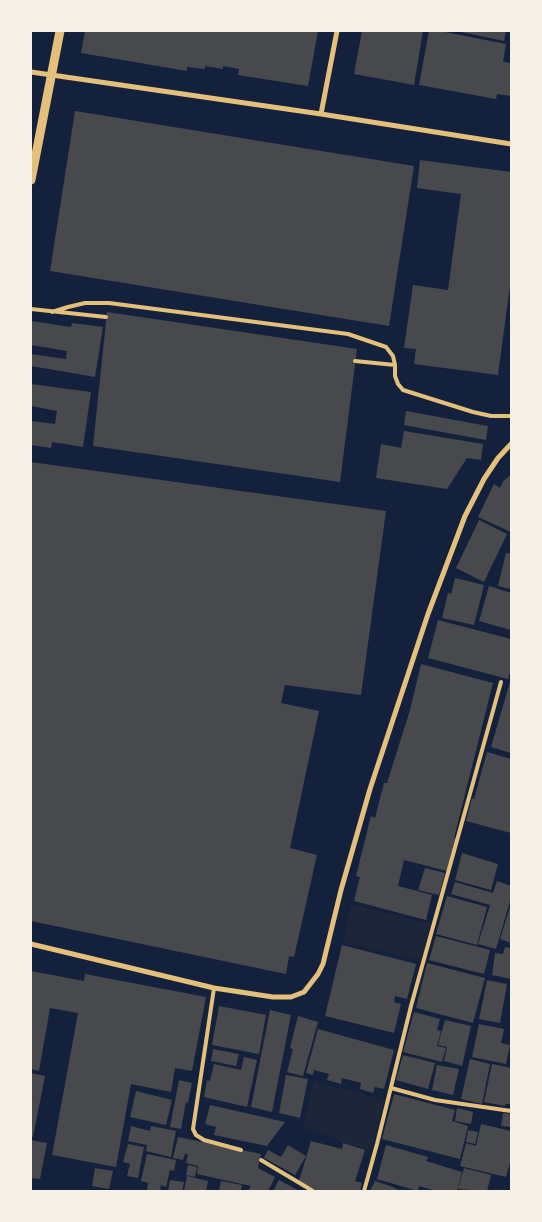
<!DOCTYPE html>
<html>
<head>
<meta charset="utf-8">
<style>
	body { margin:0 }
	#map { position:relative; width:542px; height:1222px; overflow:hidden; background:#14213d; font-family:"Fira Sans",sans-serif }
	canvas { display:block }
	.frame { position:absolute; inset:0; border:32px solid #f6f1e7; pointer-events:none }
</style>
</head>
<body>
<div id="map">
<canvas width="542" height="1222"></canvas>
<div class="frame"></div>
</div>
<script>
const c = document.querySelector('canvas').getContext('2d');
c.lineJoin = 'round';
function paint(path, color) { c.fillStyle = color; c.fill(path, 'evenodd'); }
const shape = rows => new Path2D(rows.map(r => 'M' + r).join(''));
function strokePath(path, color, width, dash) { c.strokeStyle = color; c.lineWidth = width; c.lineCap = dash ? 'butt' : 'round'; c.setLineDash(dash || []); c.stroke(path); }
paint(shape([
	[351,904,430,924,420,961,343,942],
	[314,1081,384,1100,371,1150,341,1142,317,1131,303,1128]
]), '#1d2539');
paint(shape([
	[85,31,318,31,308,86,238,75,239,69,223,66,223,69,205,66,205,69,187,67,187,71,81,53],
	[362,31,423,31,414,85,354,74],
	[429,31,440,31,506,44,503,62,511,63,511,96,497,94,496,99,419,85],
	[457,31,506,31,504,41],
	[75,111,414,166,389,326,50,271],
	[420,160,511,172,511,278,498,375,414,364,416,349,404,348,413,285,448,290,461,194,417,188],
	[107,312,357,349,340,482,93,446],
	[31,321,71,327,72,323,103,327,95,377,31,366,31,354,66,359,67,351,31,345],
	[31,384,91,392,83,447,52,442,51,448,31,445,31,421,55,424,57,411,31,406],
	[406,411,488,426,486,440,404,425],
	[404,431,483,444,481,460,467,458,447,489,376,478,381,444,401,448],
	[31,462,386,511,361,695,285,685,281,703,319,711,290,848,317,855,294,957,289,956,286,974,31,921],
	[511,475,511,532,478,517,494,484,500,488,504,480],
	[479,520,507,534,484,582,456,568],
	[506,553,511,554,511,589,498,586],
	[455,578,484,585,474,625,442,618,448,593,451,594],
	[489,586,511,593,511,630,479,621],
	[438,620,511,639,511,668,508,679,428,658],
	[421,664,493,683,454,838,456,838,447,871,404,860,398,886,432,895,426,920,354,901,360,877,356,876,371,816,375,818,384,783,387,783,410,710],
	[510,682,511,682,511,753,491,747],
	[487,752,511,759,511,833,466,821,472,798,474,799],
	[462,853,498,864,491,890,455,880],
	[425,868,445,873,439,895,418,890],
	[497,881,511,886,511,898,496,949,478,944,490,905,451,894,455,882,493,893],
	[447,896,487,907,477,945,436,934],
	[511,904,511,943,500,939],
	[436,936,490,950,484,974,429,960],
	[342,945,416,964,407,999,395,996,394,1002,401,1004,394,1033,325,1016],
	[505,947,511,948,511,979,492,975,495,953,503,954],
	[427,963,485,978,473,1023,416,1008],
	[31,971,84,981,85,974,206,997,192,1071,175,1068,171,1092,131,1084,116,1167,52,1155,78,1013,50,1008,39,1071,31,1069],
	[487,980,507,984,500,1023,479,1019],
	[219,1006,266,1015,259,1054,212,1045],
	[270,1010,291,1015,272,1112,251,1107],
	[414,1012,440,1019,437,1030,441,1031,437,1046,446,1048,442,1062,403,1052],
	[298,1016,318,1022,303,1076,287,1072,293,1049,290,1048],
	[445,1020,471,1026,462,1066,444,1061,447,1047,438,1045],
	[479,1024,504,1029,501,1043,510,1045,506,1064,472,1057],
	[318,1029,394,1050,384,1089,375,1087,373,1093,360,1089,361,1083,342,1078,341,1084,327,1080,329,1074,314,1070,313,1075,306,1073],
	[213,1049,239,1054,236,1066,211,1061],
	[403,1055,435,1063,428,1089,396,1080],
	[244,1057,257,1060,247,1107,204,1097,207,1080,210,1081,214,1064,241,1070],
	[470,1059,490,1064,482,1104,461,1099],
	[492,1064,511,1068,511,1104,505,1104,505,1106,484,1102],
	[437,1065,459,1069,453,1095,432,1090],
	[31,1073,45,1076,33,1137,31,1136],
	[286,1075,308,1079,300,1118,279,1113],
	[179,1080,192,1083,188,1103,186,1102,181,1129,170,1127],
	[136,1091,172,1100,166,1125,130,1117],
	[394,1094,455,1110,452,1121,468,1126,460,1159,382,1139],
	[210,1105,285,1122,267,1146,214,1135,216,1127,205,1124],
	[457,1108,473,1112,471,1124,455,1121],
	[503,1113,511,1114,511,1127,501,1126],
	[481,1124,511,1131,511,1159,506,1177,460,1166,466,1143,476,1146],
	[131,1126,150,1131,151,1126,176,1131,171,1157,146,1151,147,1145,128,1141],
	[468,1130,478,1132,475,1144,466,1142],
	[178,1137,261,1154,258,1168,275,1177,268,1191,248,1191,251,1186,197,1174,198,1166,186,1163,188,1154,185,1154,183,1160,173,1158],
	[31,1140,47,1143,40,1179,31,1178],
	[311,1141,342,1149,343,1143,365,1150,355,1181,362,1183,360,1191,318,1191,299,1181],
	[128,1144,144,1147,138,1178,127,1176,130,1164,123,1162],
	[288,1145,306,1156,295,1175,264,1158,268,1150,281,1157],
	[386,1145,428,1157,426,1161,462,1172,457,1191,436,1191,419,1186,418,1191,377,1179],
	[147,1154,176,1160,174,1171,170,1170,166,1187,161,1185,160,1191,147,1191,148,1183,141,1181],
	[188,1165,197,1167,195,1177,186,1175],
	[95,1168,113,1171,109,1189,92,1186],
	[464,1168,491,1175,487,1191,458,1189],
	[187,1176,208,1181,206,1191,184,1191],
	[170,1180,184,1182,182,1191,168,1191],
	[279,1180,294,1188,299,1191,273,1191],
	[221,1181,242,1185,241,1191,219,1191],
	[375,1181,393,1187,400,1191,370,1191]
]), '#48494c');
strokePath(shape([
	[31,309,106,317],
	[52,312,68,307,85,303,109,303,348,334,386,347,393,356,395,365,395,376,398,384,403,390,473,412,491,416,511,416],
	[355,361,395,365],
	[214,988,193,1129,196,1135,204,1140,241,1150],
	[391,1088,435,1100,511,1111],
	[261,1160,313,1191],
	[364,1191,377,1144,411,1006,501,682]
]), '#e5c07b', 4);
strokePath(shape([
	[31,72,321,114,511,144],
	[321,114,337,31],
	[31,944,214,988,273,997,291,997,304,992,318,974,323,964,341,890,370,789,428,614,465,516,484,479,498,458,511,444]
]), '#e5c07b', 5);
strokePath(shape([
	[31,180,60,31]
]), '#e5c07b', 9);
</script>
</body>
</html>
